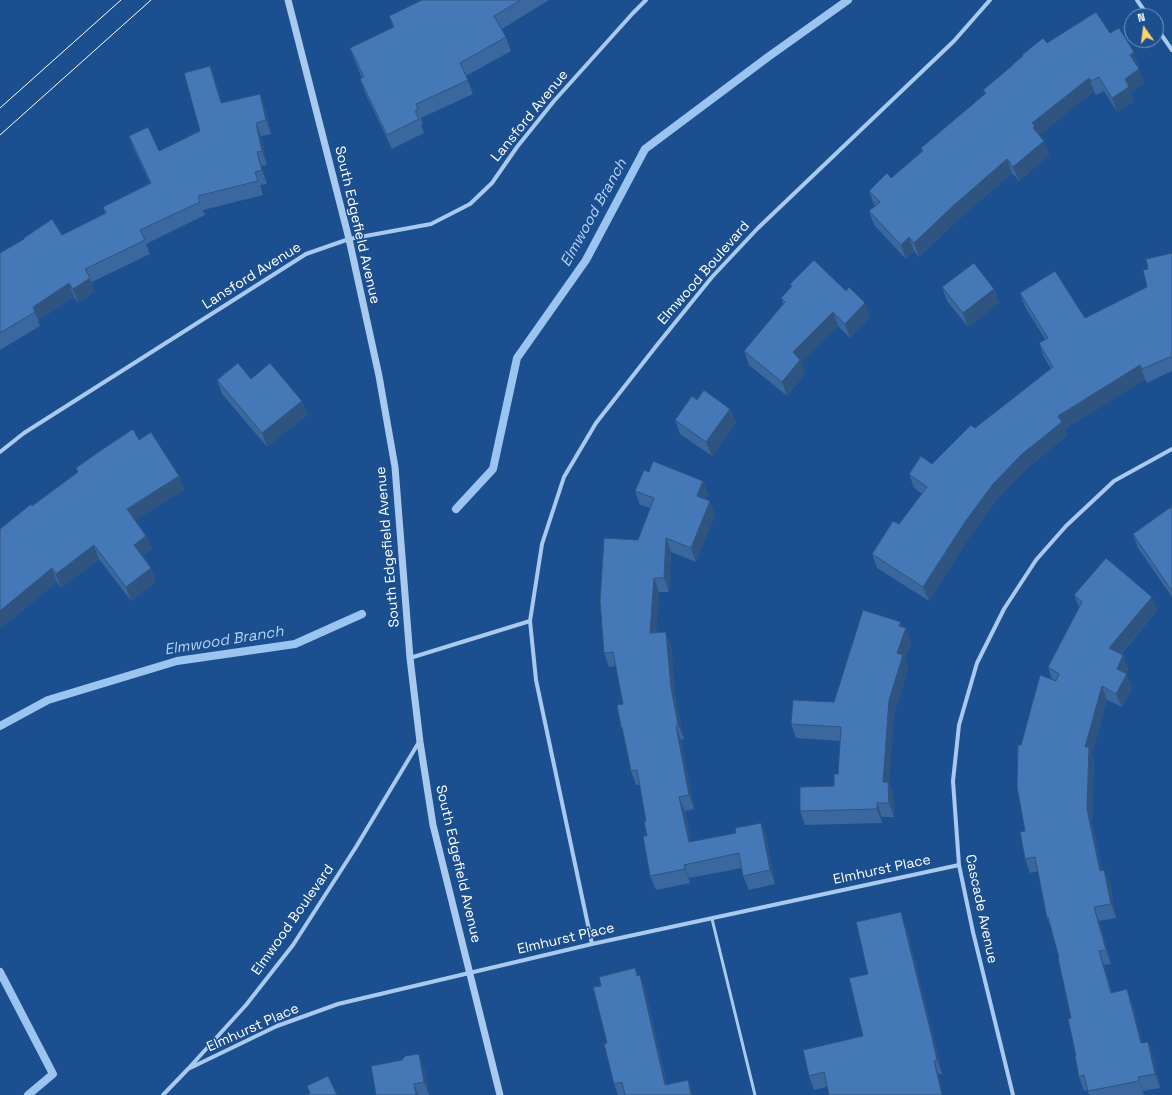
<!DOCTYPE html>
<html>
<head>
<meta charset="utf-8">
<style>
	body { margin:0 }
	#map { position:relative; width:1172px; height:1095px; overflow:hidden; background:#1b4f8f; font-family:"Space Grotesk",sans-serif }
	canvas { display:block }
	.north { position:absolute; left:1124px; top:8px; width:40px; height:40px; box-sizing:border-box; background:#1b4f8f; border:1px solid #7695bc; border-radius:50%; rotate:346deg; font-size:11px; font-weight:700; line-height:16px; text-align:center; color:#fff }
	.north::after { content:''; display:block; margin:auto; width:14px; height:18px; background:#ffd166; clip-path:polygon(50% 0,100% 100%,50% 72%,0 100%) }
</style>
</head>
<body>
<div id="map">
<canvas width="1172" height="1095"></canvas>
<div class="north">N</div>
</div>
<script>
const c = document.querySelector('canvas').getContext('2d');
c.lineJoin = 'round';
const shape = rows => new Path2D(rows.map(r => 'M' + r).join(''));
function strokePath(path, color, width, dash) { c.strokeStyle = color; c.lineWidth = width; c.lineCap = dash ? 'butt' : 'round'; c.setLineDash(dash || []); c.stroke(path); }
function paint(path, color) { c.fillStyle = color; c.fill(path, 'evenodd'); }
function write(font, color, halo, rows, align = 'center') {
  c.font = font + ' "Space Grotesk",sans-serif'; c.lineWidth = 3; c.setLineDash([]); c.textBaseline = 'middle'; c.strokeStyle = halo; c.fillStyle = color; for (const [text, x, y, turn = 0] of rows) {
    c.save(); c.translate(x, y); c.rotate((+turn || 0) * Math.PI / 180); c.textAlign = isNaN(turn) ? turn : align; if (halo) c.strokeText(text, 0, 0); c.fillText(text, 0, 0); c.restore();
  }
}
strokePath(shape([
	[456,509,493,469,517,358,586,260,645,149,768,57,848,0],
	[0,726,48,700,177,661,295,644,362,614],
	[0,972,53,1074,28,1095]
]), '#9cc4f0', 8);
strokePath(shape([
	[712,919,755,1095]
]), '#a9c9ee', 3);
strokePath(shape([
	[1137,0,1148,16],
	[1156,27,1172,50],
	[0,452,24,433,306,254,349,239,431,224,470,204,492,183,517,147,554,101,633,13,646,0],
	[410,658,530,621],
	[592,944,536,680,530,621,542,544,564,477,596,423,657,345,712,277,758,228,954,41,990,0],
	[188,1069,277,1026,338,1004,592,944,959,865],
	[163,1095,188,1069,246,1005,293,945,356,847,419,742],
	[1013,1095,973,932,959,865,953,781,959,725,977,663,1004,609,1036,560,1066,526,1114,481,1172,449]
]), '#a9c9ee', 4);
strokePath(shape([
	[288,0,349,239,379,376,395,467,410,658,420,742,433,825,500,1095]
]), '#a9c9ee', 7);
strokePath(shape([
	[0,108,121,0],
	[0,135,151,0]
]), '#fff', 1);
paint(shape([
	[422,0,549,0,502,29,506,37,511,51,466,76,473,94,421,118,423,124,421,125,424,133,392,149,365,93,360,79,362,78,355,62,350,48,393,27,389,16],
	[1110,33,1139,66,1138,67,1144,83,1131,92,1134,101,1117,112,1104,91,1096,95,1094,91,1039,135,1044,141,1049,155,1019,181,1012,173,959,219,919,257,914,251,906,259,874,225,869,211,875,206,874,205,869,191,891,178,922,151,921,148,985,94,983,90,1013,65,1022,56,1022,55,1047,43],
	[210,66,215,80,222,103,260,94,265,108,271,134,261,136,267,165,262,166,267,184,260,185,263,195,203,210,205,215,146,244,150,254,92,282,95,291,78,303,74,297,38,320,40,326,0,350,0,253,62,235,105,213,103,207,150,183,134,150,129,136,159,151,200,131],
	[1172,253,1172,371,1147,383,1145,379,1065,429,1067,436,1027,468,998,498,970,536,929,601,877,568,872,554,899,524,922,494,914,488,909,474,932,464,975,428,1051,369,1044,357,1039,343,1045,339,1025,307,1020,293,1085,318,1147,287,1148,269],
	[790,284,870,317,850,338,838,326,801,363,805,374,787,396,749,365,744,351,783,304,781,298,791,288],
	[942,287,994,289,999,303,968,327,947,301],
	[251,379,302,401,307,415,267,447,222,394,217,380],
	[697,400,730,409,736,423,712,456,680,434,675,420],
	[139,440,179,476,184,490,135,520,146,536,152,549,143,556,151,568,156,582,131,601,99,559,61,588,57,582,1,628,0,627,0,529,78,472,76,468],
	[649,472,703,481,708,495,706,500,715,515,696,562,671,552,669,592,659,592,656,632,671,646,676,701,684,739,681,740,694,809,685,811,691,842,736,833,761,823,766,837,775,884,749,890,743,876,742,868,689,878,690,883,656,890,650,876,647,836,646,821,640,785,636,785,631,771,624,736,621,727,623,704,616,666,609,667,604,653,638,540,650,508,640,505,635,491],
	[1172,507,1172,597,1138,548,1133,534],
	[1074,595,1152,597,1157,611,1121,654,1123,655,1128,669,1126,674,1132,688,1122,707,1107,700,1092,753,1094,761,1092,823,1102,870,1104,870,1110,884,1116,918,1099,921,1111,964,1104,965,1112,993,1132,1003,1142,1043,1148,1042,1153,1056,1160,1088,1143,1091,1144,1095,1089,1095,1087,1090,1084,1091,1079,1077,1071,1018,1059,958,1052,930,1047,918,1038,871,1030,873,1025,859,1025,831,1021,745,1052,680,1048,667,1079,607],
	[903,627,911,642,905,660,908,669,894,714,889,783,893,795,894,817,882,817,882,823,805,825,800,811,834,786,838,774,841,741,796,738,791,724,834,702],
	[906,926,936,1047,942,1074,827,1087,814,1090,809,1076,863,1036,868,974],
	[635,968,638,976,640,975,645,989,667,1085,688,1080,693,1095,618,1095,614,1084,607,1043,601,986],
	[424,1068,429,1095,376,1095]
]), '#3a679d');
paint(shape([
	[1134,52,1139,66,1135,69,1130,55],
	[210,66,215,80,226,117,221,103],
	[1139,69,1144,83,1131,92,1134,101,1117,112,1112,98,1125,79],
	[1089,78,1094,91,1039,136,1033,128,1032,123],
	[260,94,265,108,271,134,266,120],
	[256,123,261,136,267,165,262,151],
	[1044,141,1049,155,1019,181,1013,167],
	[257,152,262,166,267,184,262,170],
	[1007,159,1012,173,959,219,919,257,914,243,954,205],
	[909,237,914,251,906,259,901,245],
	[90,278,95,291,78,303,73,289],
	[69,283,74,297,38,320,35,312,33,307],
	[994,289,999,303,968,327,963,313],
	[865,303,870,317,850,338,845,324],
	[833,312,838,326,801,363,805,374,787,396,782,382,793,352],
	[1140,365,1145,379,1065,429,1067,436,1027,468,998,498,970,536,929,601,923,587,965,522,993,484,1058,416],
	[302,401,307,415,267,447,262,433],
	[730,409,736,423,712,456,706,442],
	[179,476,184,490,132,523,127,509],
	[703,481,708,495,702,510,697,496],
	[710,501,715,515,696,562,691,548],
	[146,536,152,549,139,559,134,545],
	[666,538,671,552,669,592,664,578],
	[94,545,99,559,61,588,56,574],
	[52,568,57,582,1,628,0,626,0,611],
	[151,568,156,582,131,601,126,587],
	[654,578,659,592,655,647,650,633],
	[1152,597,1157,611,1114,661,1109,648],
	[901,622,904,632,906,628,911,642,905,660,908,669,894,714,889,783,893,795,894,817,889,803,883,782,889,700,897,653,899,626],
	[666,632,671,646,676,701,684,739,678,725,671,687],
	[1123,655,1128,669,1122,683,1117,669],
	[1127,674,1132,688,1122,707,1116,694],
	[1102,686,1107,700,1092,753,1094,761,1092,823,1105,885,1100,871,1087,809,1085,747],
	[676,726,681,740,694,809,689,795],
	[679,797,685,811,694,856,689,842],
	[877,803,882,817,882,823,877,809],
	[761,823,766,837,775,884,770,870],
	[684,865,689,878,690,883,685,869],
	[1104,870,1110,884,1116,918,1111,904],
	[1094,907,1099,921,1111,964,1106,950],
	[901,912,906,926,936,1047,942,1074,937,1060],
	[1099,951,1104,965,1116,1007,1111,993],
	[640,975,645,989,669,1095,665,1085],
	[1127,989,1132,1003,1146,1057,1141,1043],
	[1148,1042,1153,1056,1160,1088,1155,1074],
	[419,1054,424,1068,429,1095,424,1082],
	[934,1061,939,1075,943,1095,942,1095],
	[1138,1077,1143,1091,1144,1095,1139,1081],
	[688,1080,693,1094,693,1095,691,1095],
	[414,1084,418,1095,416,1095]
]), '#305480');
const building = shape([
	[422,0,521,0,494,16,506,37,460,63,468,80,416,104,418,110,415,111,419,119,387,135,360,79,364,77,350,48,394,27,389,16,422,0],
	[1096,12,1110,33,1119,28,1134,52,1130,55,1139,69,1125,79,1129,87,1112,98,1099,77,1091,81,1089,78,1032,123,1035,126,1033,128,1044,141,1013,167,1007,159,954,205,914,243,909,237,901,245,869,211,880,202,869,191,887,173,891,178,923,151,921,148,986,93,983,90,1013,65,1013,64,1023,56,1022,55,1043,38,1047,43,1096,12],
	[210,66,221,103,260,94,266,120,256,123,262,151,257,152,262,170,255,172,258,181,198,196,200,202,140,230,145,240,85,269,90,278,73,289,69,283,33,307,35,312,0,333,0,253,24,239,24,238,52,219,62,235,106,213,103,207,151,183,129,136,148,127,159,151,200,131,184,73,210,66],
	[1172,253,1172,356,1142,369,1140,365,1058,416,1062,422,1022,454,993,484,965,522,923,587,872,554,893,521,899,524,927,487,909,474,921,456,932,464,971,425,975,428,1053,367,1039,343,1048,338,1020,293,1055,271,1085,318,1147,287,1143,270,1148,269,1146,259,1172,253],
	[814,260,846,291,849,287,865,303,845,324,833,312,793,352,800,360,782,382,744,351,785,302,781,298,792,286,790,284,814,260],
	[974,263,994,289,963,313,942,287,974,263],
	[238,363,251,379,270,363,302,401,262,433,217,380,238,363],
	[704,390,730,409,706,442,675,420,692,396,697,400,704,390],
	[133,429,139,440,151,432,179,476,127,509,146,536,134,545,151,568,126,587,94,545,56,574,52,568,0,611,0,529,31,504,32,506,78,472,76,468,97,453,133,429],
	[653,461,703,481,697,496,710,501,691,548,666,538,664,578,654,578,650,633,666,632,671,687,678,725,676,726,689,795,679,797,689,842,736,833,735,828,761,823,770,870,743,876,739,853,684,865,685,869,650,876,643,836,647,836,644,822,646,821,637,770,631,771,622,727,621,727,617,705,623,704,613,652,604,653,600,601,604,538,638,540,654,498,635,491,644,470,649,472,653,461],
	[1172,507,1172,591,1133,534,1168,509,1172,507],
	[1106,558,1152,597,1109,648,1123,655,1117,669,1127,674,1116,694,1102,686,1085,747,1089,747,1087,809,1100,871,1104,870,1111,904,1094,907,1106,950,1099,951,1111,993,1127,989,1141,1043,1148,1042,1155,1074,1138,1077,1139,1081,1088,1091,1084,1075,1079,1077,1075,1056,1076,1056,1068,1019,1071,1018,1058,958,1059,958,1048,917,1047,918,1035,857,1025,859,1020,832,1025,831,1017,787,1018,745,1021,745,1040,675,1056,681,1059,674,1048,667,1082,602,1074,595,1106,558],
	[863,610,901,622,899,626,906,628,897,653,903,655,889,700,883,782,888,782,889,803,877,803,877,809,800,811,800,787,834,786,834,774,838,774,841,727,791,724,793,700,834,702,863,610],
	[901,912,931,1033,937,1060,934,1061,942,1095,829,1095,824,1072,809,1076,803,1050,863,1036,849,978,868,974,856,922,901,912],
	[635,968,637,976,640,975,665,1085,688,1080,691,1095,625,1095,622,1082,614,1084,604,1044,607,1043,593,987,601,986,599,977,635,968],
	[419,1054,424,1082,414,1084,416,1095,376,1095,371,1066,402,1060,405,1056,419,1054],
	[328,1076,337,1095,305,1095,310,1093,307,1086,328,1076]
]);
paint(building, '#4478b7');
strokePath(building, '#305480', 1);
write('14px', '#fff', '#1b4f8f', [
	["Lansford Avenue",530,116,-51],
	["South Edgefield Avenue",357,225,77],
	["Elmwood Boulevard",704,273,-49],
	["Lansford Avenue",252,276,-32],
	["South Edgefield Avenue",388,547,-95],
	["South Edgefield Avenue",458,864,77],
	["Elmhurst Place",882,870,-12],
	["Cascade Avenue",981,909,78],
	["Elmwood Boulevard",293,920,-55],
	["Elmhurst Place",566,939,-13],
	["Elmhurst Place",253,1028,-24]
]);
write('italic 15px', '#b5d3f5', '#1b4f8f', [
	["Elmwood Branch",594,213,-61],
	["Elmwood Branch",224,641,-9]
]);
</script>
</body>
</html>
